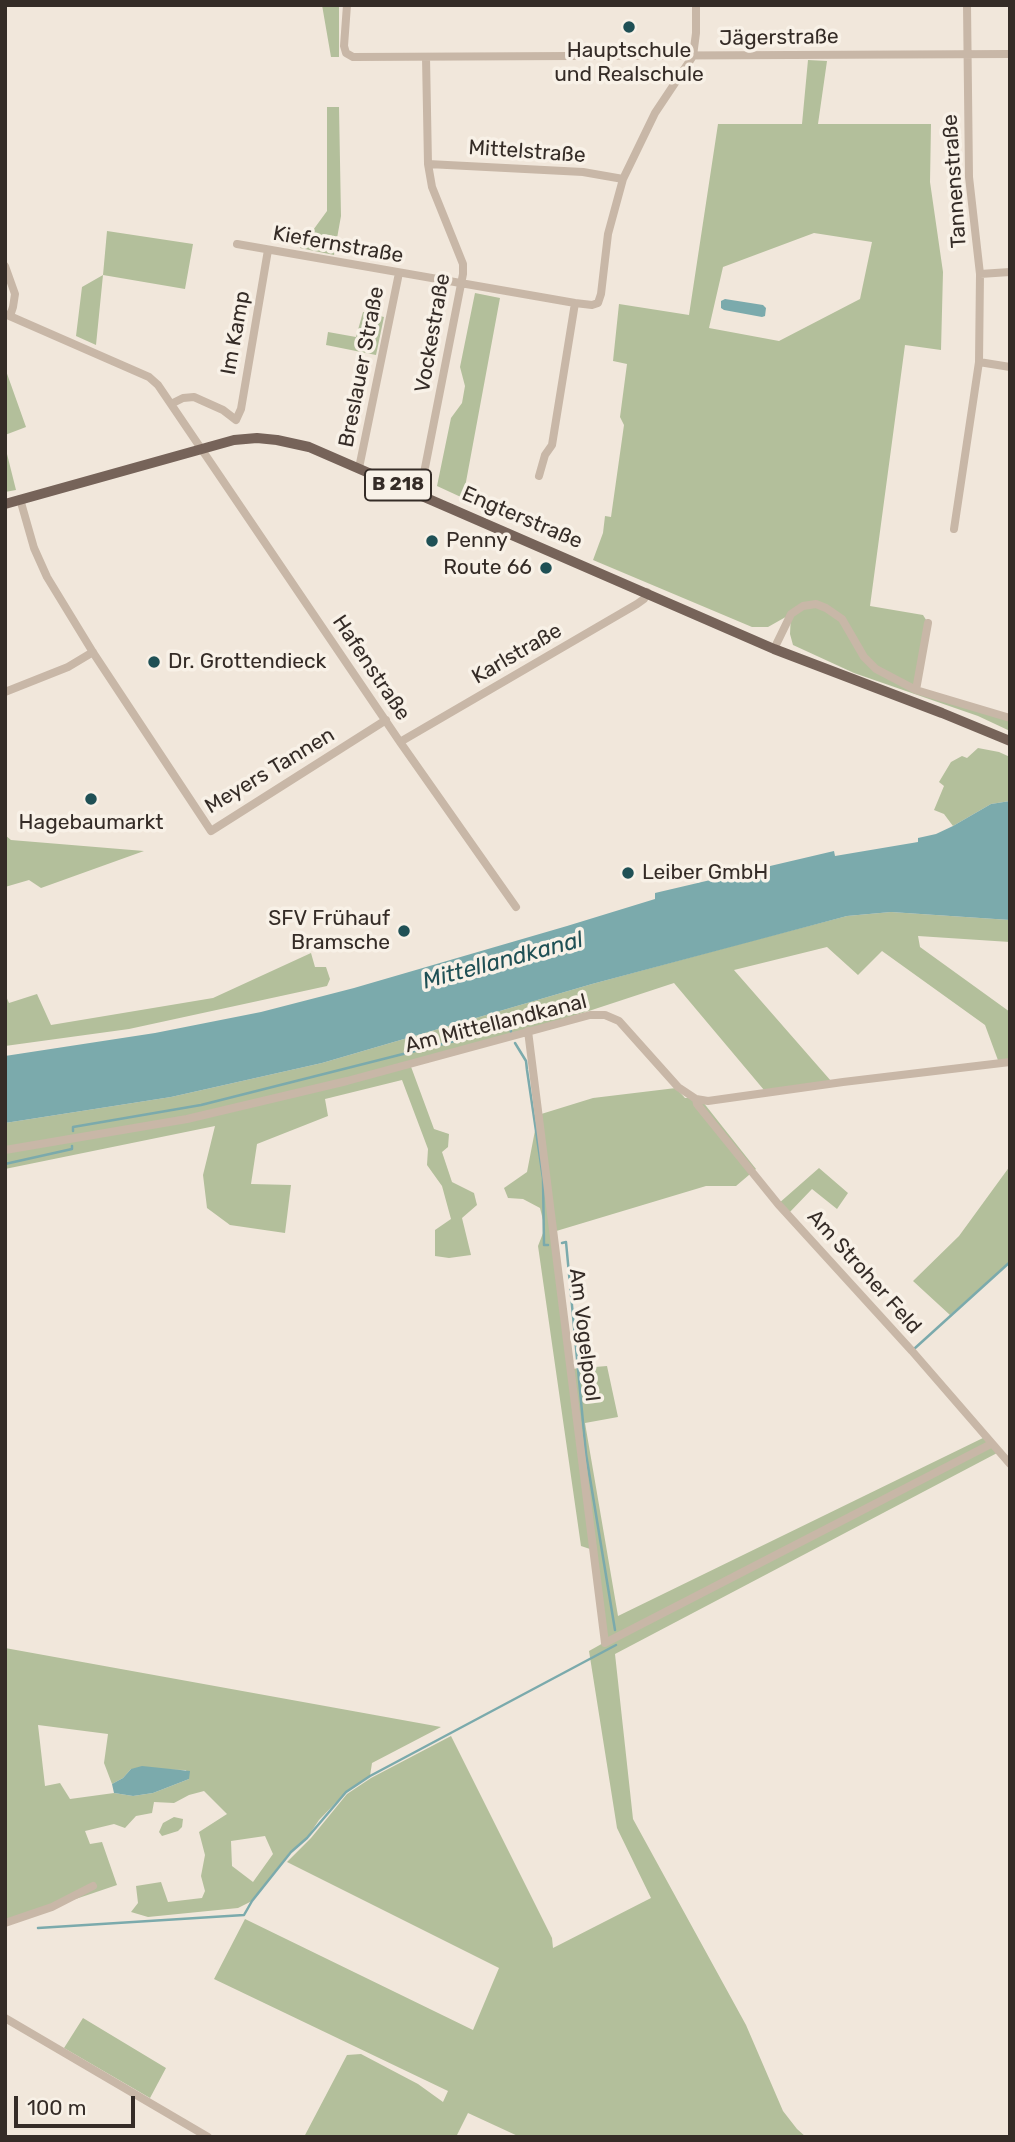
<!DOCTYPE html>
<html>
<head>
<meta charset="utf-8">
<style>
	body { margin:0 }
	#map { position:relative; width:1015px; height:2142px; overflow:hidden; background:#f1e7db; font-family:Rubik,sans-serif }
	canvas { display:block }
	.frame { position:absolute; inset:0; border:7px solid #352c27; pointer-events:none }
	.scale { position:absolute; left:14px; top:2096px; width:121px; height:32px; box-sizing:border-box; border:4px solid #352c27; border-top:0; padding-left:9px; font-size:21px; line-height:24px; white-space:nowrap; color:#352c27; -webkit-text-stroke:5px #f8f1e7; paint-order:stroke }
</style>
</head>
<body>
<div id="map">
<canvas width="1015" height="2142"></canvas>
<div class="frame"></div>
<div class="scale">100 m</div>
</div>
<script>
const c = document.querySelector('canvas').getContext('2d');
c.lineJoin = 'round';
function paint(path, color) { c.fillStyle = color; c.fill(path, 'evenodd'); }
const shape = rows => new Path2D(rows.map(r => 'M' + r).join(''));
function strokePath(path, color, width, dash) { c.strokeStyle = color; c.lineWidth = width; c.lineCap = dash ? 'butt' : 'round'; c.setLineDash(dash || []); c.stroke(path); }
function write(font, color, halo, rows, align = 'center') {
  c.font = font + ' Rubik,sans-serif'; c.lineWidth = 7; c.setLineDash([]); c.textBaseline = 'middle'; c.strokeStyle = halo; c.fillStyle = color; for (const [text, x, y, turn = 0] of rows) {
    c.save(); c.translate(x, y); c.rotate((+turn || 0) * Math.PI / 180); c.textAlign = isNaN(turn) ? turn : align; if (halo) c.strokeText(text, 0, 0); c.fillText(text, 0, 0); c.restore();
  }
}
paint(shape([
	[322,5,339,5,339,57,331,57],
	[808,60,827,61,818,124,931,124,930,182,943,272,941,350,905,345,870,606,923,615,928,623,916,690,1010,718,1010,731,978,716,854,673,793,645,790,634,791,614,768,627,752,627,593,560,603,533,605,516,611,517,624,425,620,417,627,364,613,361,619,304,689,315,718,124,802,124],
	[814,233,872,242,860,299,779,341,709,328,723,267],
	[327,107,339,107,341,216,334,255,300,248,327,211],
	[107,231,193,244,185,289,103,275,96,345,76,336,82,287,103,275],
	[475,293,500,298,463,498,437,486,451,418,462,403,465,386,460,367],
	[363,312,384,317,376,355,326,345,328,332,356,337],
	[5,368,26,427,5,435],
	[5,446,16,490,5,492],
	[978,748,999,752,1010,757,1010,801,991,804,953,826,944,814,934,810,944,786,939,782,951,762,962,756,967,758],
	[5,835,11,840,144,851,41,888,29,880,5,887],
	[891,912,1010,920,1010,942,918,936,920,947,1010,1012,1010,1062,999,1063,985,1025,882,951,858,975,827,947,734,970,831,1081,764,1090,674,983,528,1031,410,1064,434,1129,449,1134,448,1147,442,1152,452,1182,474,1193,477,1205,462,1218,471,1255,449,1258,435,1256,435,1230,451,1219,442,1186,427,1165,428,1149,402,1080,325,1099,328,1116,257,1144,251,1184,291,1185,285,1233,230,1225,207,1208,203,1175,215,1126,5,1169,5,1123,171,1097,322,1063,592,984,751,941,847,916],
	[311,953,315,967,326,967,330,979,327,986,129,1029,5,1046,5,994,9,1003,37,994,51,1025,213,998],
	[676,1088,685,1098,699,1097,756,1169,736,1186,706,1186,553,1232,571,1369,607,1366,618,1417,585,1423,618,1616,985,1437,999,1452,615,1654,633,1819,746,2025,783,2111,797,2129,806,2137,520,2137,468,2113,456,2137,304,2137,347,2055,361,2054,418,2084,443,2102,448,2091,214,1979,245,1919,473,2030,499,1968,287,1862,311,1838,347,1794,371,1778,451,1736,552,1938,553,1948,651,1898,617,1828,589,1651,605,1642,593,1550,581,1546,538,1246,545,1228,540,1208,523,1199,508,1198,504,1188,527,1172,538,1115,593,1098],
	[1010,1166,1010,1262,950,1315,913,1281,959,1236],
	[819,1168,848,1193,837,1209,812,1189,788,1214,778,1204],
	[5,1648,441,1727,372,1763,370,1776,346,1792,319,1820,307,1838,290,1852,252,1901,238,1908,148,1917,131,1912,138,1903,136,1886,161,1882,168,1902,202,1898,205,1891,201,1876,205,1855,199,1832,227,1814,204,1791,189,1795,174,1803,154,1802,152,1813,136,1816,125,1828,114,1824,85,1831,90,1844,102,1842,117,1885,5,1923],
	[38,1725,108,1734,104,1763,112,1784,123,1778,131,1769,186,1770,189,1779,153,1793,133,1796,114,1793,70,1799,60,1783,45,1786],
	[265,1836,273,1854,253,1882,232,1866,231,1841],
	[174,1817,183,1819,182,1827,178,1831,162,1836,159,1832,163,1823],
	[83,2018,166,2068,150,2098,64,2048]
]), '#b3bf9b');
paint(shape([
	[725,299,763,305,766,308,765,316,762,317,724,310,721,308,721,301],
	[1010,801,1010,920,891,912,847,916,592,984,322,1063,171,1097,5,1123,5,1056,155,1033,261,1012,354,988,567,926,655,899,655,893,834,851,835,856,918,842,918,838,936,834,953,826,991,804],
	[142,1766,190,1771,189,1779,153,1793,133,1796,114,1793,112,1784,123,1778,131,1769]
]), '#7baaac');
strokePath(shape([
	[515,1043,526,1061,527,1070,543,1178,544,1245,548,1245],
	[73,1131,73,1127,201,1105,510,1027,511,1032],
	[5,1164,72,1149,72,1146],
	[562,1243,566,1242,586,1454,615,1630],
	[914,1349,1010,1262],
	[38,1928,244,1915,252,1901,291,1852,307,1838,346,1792,370,1776,616,1645]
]), '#7baaac', 2.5);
strokePath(shape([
	[347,5,344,46,346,53,353,57,1010,54],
	[428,164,583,172,623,179],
	[237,244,575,303,592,305,598,303,601,294,608,234,623,179,655,113,693,56,696,33,696,5],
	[5,266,15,294,13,307,10,316],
	[980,274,1010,272],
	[5,314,149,377,158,385,400,742,516,907],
	[979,362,1010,367],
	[171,404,183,398,194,397,223,410,236,420,241,409,268,250],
	[359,468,399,273],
	[539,476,545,455,552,445,575,303],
	[418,494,422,483,463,274,463,264,432,187,428,164,426,57],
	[20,499,34,548,47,577,94,654,211,831,386,720],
	[954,529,979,362,980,274,969,177,967,5],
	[774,649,791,614,803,606,816,604,826,608,842,619,864,657,876,669,916,690,1010,718],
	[916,690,928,623],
	[5,692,68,667,93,652],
	[400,742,637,604,644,599,647,592],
	[528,1031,605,1643,991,1444],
	[696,1099,697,1104,778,1204,912,1351,1010,1464],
	[5,1150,187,1119,347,1081,590,1015,605,1015,619,1021,678,1087,696,1099,708,1101,843,1082,1010,1062],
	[5,1923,52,1907,93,1886],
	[5,2018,208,2137]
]), '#c8b7a7', 8);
strokePath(shape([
	[5,504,234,440,257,438,277,440,309,447,774,649,942,713,1010,741]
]), '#766359', 10);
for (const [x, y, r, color] of [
	[629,27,7,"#1f5055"],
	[432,541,7,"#1f5055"],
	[546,568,7,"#1f5055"],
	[154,662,7,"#1f5055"],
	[91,799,7,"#1f5055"],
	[628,873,7,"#1f5055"],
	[404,931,7,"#1f5055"]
]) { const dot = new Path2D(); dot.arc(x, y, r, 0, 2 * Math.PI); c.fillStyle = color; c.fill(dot); strokePath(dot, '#f8f1e7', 2.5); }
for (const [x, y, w] of [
	[398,485,66]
]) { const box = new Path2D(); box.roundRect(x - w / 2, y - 15.5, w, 31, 5); c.fillStyle = '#f8f1e7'; c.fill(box); strokePath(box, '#352c27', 2); }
write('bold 19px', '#352c27', null, [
	["B 218",398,485]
]);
write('21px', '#352c27', '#f8f1e7', [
	["Jägerstraße",779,38,-1],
	["Mittelstraße",527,152,4],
	["Tannenstraße",955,181,-94],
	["Kiefernstraße",338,245,10],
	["Im Kamp",236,333,-80],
	["Vockestraße",433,333,-80],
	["Breslauer Straße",362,367,-79],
	["Engterstraße",522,518,23],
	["Karlstraße",517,654,-30],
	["Hafenstraße",371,668,56],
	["Meyers Tannen",270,771,-31],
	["Am Mittellandkanal",496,1024,-14],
	["Am Stroher Feld",864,1272,48],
	["Am Vogelpool",584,1335,83]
]);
write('21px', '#352c27', '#f8f1e7', [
	["Hauptschule",629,51,"center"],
	["und Realschule",629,75,"center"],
	["Penny",446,541],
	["Route 66",532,568,"right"],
	["Dr. Grottendieck",168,662],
	["Hagebaumarkt",91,823,"center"],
	["Leiber GmbH",642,873],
	["SFV Frühauf",390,919,"right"],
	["Bramsche",390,943,"right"]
], 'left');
write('italic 23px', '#1f5055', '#f8f1e7', [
	["Mittellandkanal",503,961,-15]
]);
</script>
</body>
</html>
